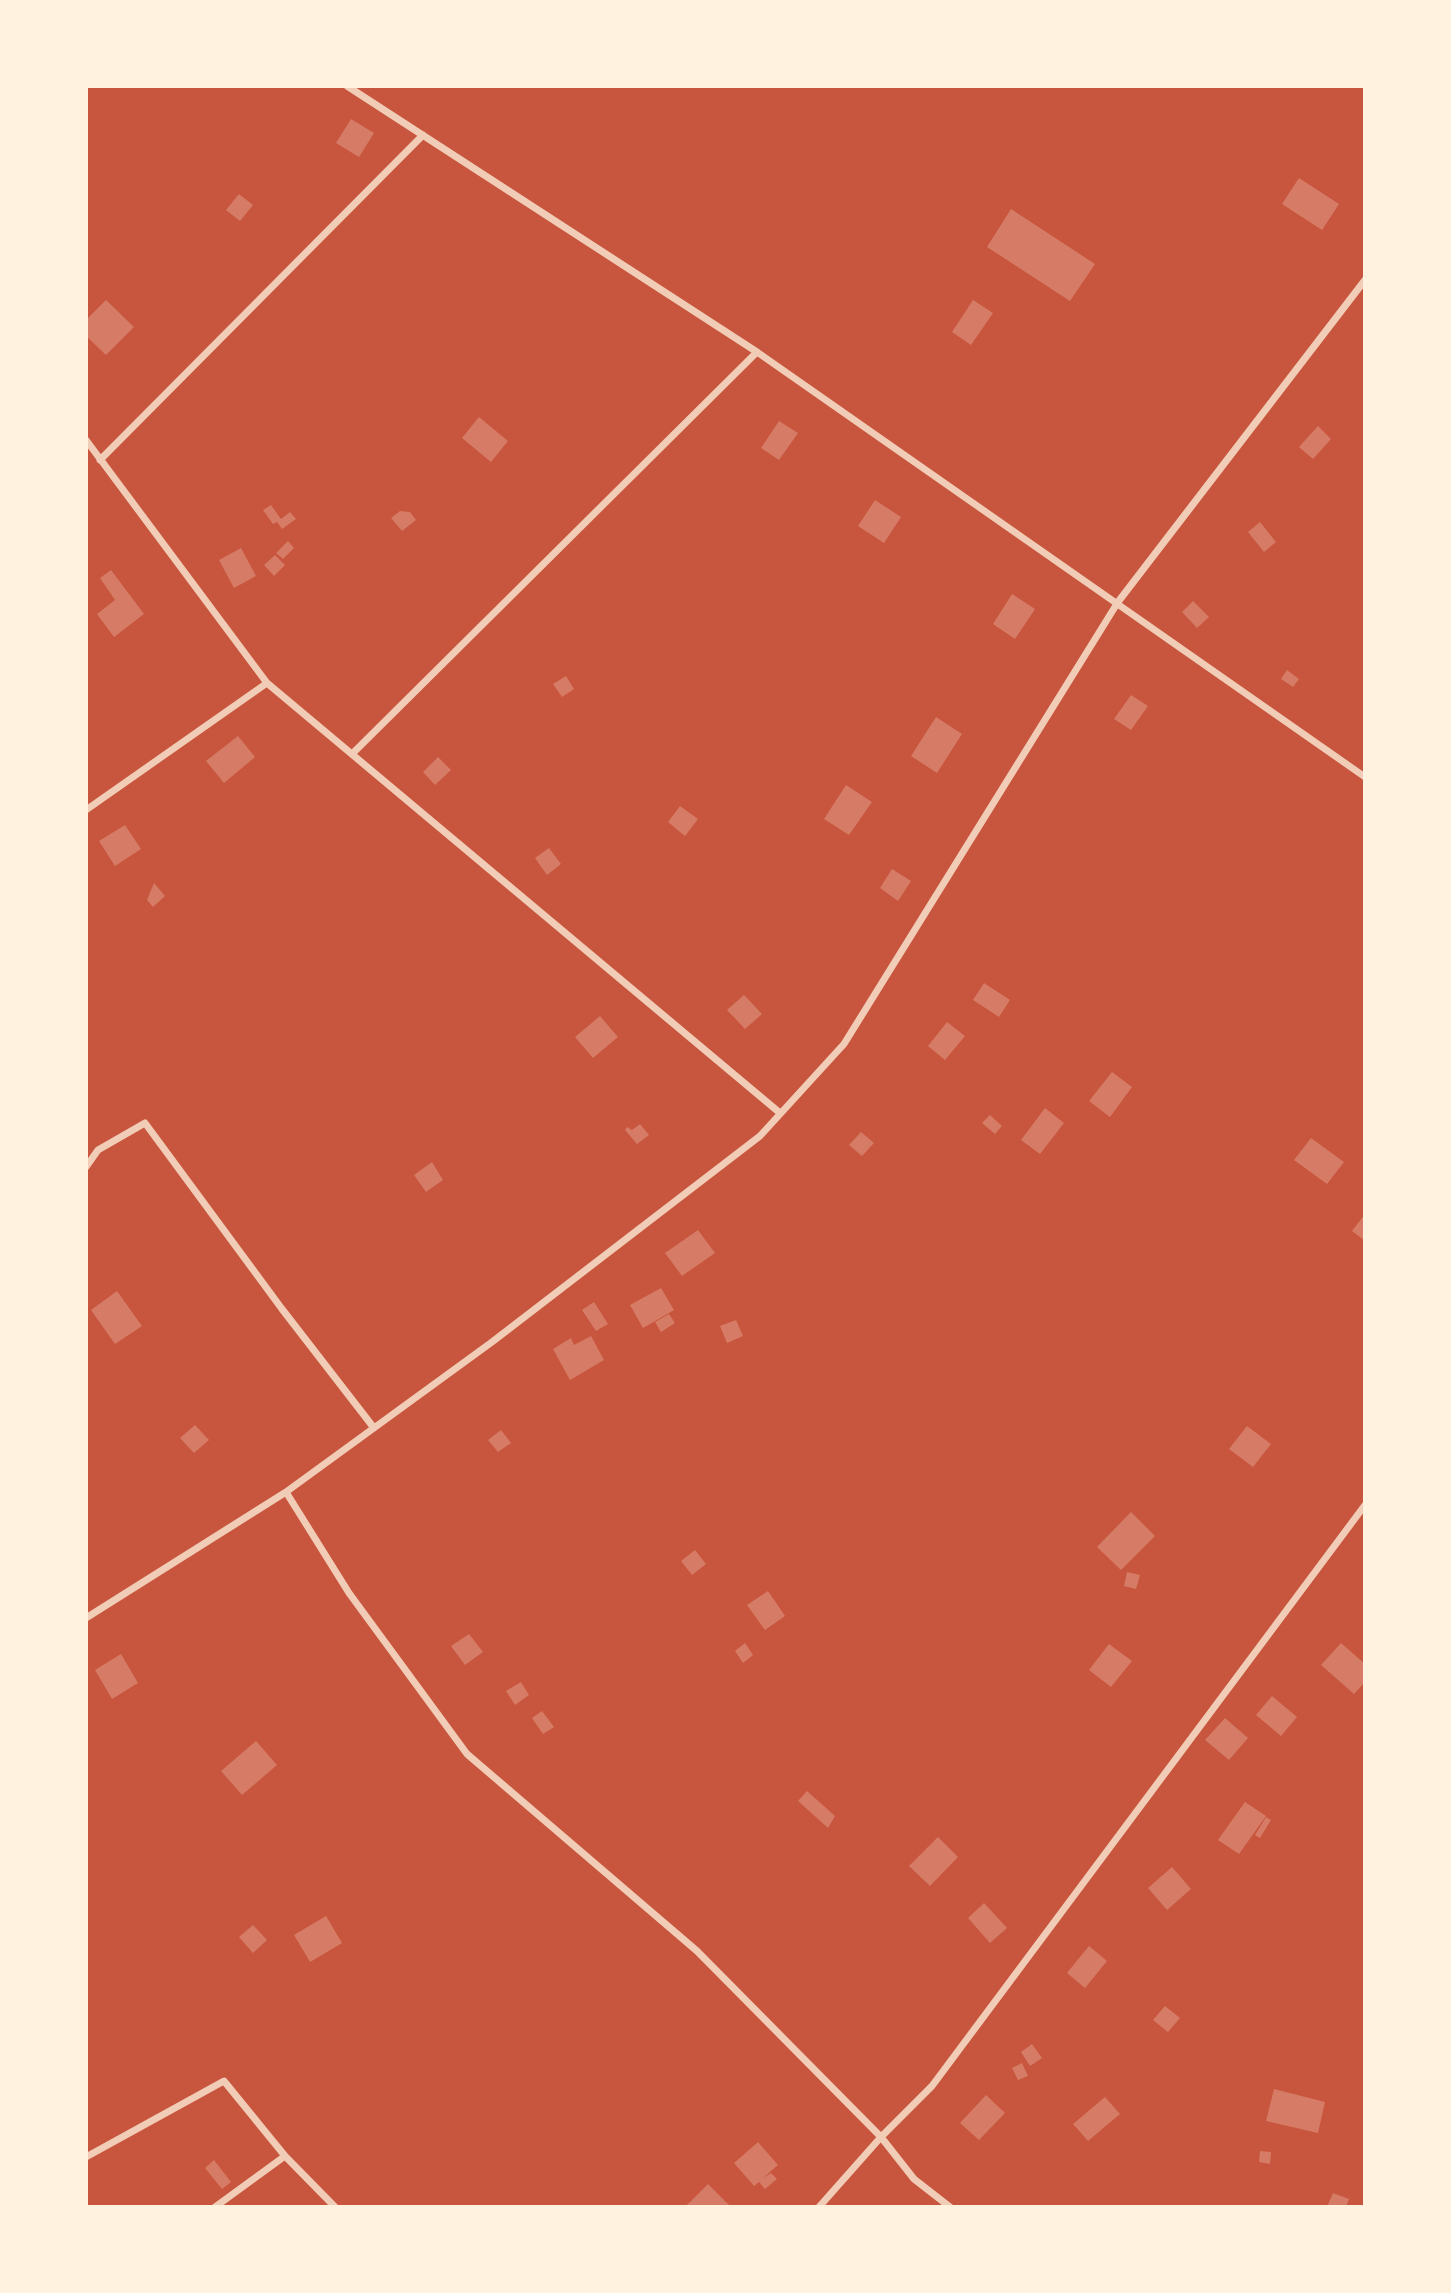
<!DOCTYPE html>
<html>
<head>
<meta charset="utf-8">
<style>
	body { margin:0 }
	#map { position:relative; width:1451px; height:2293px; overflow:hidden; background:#c8553d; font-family:Figtree,sans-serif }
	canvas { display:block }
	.frame { position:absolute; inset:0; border:88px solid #fff3e0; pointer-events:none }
</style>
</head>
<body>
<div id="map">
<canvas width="1451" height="2293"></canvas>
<div class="frame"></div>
</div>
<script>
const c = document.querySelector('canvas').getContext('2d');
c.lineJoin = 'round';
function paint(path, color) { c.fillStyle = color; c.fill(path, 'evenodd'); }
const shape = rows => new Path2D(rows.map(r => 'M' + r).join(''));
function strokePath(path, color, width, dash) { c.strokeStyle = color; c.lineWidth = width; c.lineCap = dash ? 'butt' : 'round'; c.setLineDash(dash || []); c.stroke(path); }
paint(shape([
	[351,119,374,133,359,157,336,143],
	[1299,178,1339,204,1322,230,1282,204],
	[239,194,253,205,240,221,226,210],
	[1011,209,1095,264,1070,301,987,247],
	[106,300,134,327,106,355,86,336,86,320],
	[973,300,993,313,971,345,952,332],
	[479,417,508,441,491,462,462,438],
	[779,421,798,433,779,460,761,448],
	[1318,426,1331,439,1313,459,1299,447],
	[875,500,901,517,884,543,858,526],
	[271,505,281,519,290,512,296,519,282,529,277,522,273,524,263,510],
	[400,511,410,512,416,520,402,531,391,518],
	[1260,522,1276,542,1264,552,1248,532],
	[288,541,294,548,283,559,276,553],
	[241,548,256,576,234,588,219,560],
	[275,555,285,565,274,576,264,565],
	[111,570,144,614,114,637,97,614,115,600,100,578],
	[1012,594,1035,609,1015,639,993,624],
	[1193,601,1209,617,1197,628,1182,612],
	[1287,670,1299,679,1293,687,1281,679],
	[566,676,574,689,562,697,553,684],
	[1131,695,1148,706,1131,730,1114,719],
	[936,717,962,734,937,773,911,756],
	[238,736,255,757,224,783,206,761],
	[438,757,451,770,435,785,423,772],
	[846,785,872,802,849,835,824,819],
	[680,806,698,819,685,836,668,822],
	[125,825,141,849,115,866,99,841],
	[549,848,561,864,547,875,535,858],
	[892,869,911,881,898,901,880,888],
	[154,883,165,896,153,907,147,900],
	[984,983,1010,1000,999,1017,973,1000],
	[744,995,762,1014,745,1029,727,1010],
	[600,1016,618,1037,593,1058,575,1037],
	[947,1022,965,1036,945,1060,928,1046],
	[1112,1072,1132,1087,1110,1117,1089,1101],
	[1045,1108,1064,1123,1040,1154,1021,1140],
	[990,1115,1002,1126,995,1134,982,1123],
	[640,1124,649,1135,637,1144,625,1130,627,1127,632,1130],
	[861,1132,874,1143,862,1156,849,1145],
	[1311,1138,1344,1162,1327,1184,1294,1160],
	[432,1162,443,1180,426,1192,414,1175],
	[1365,1214,1365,1241,1352,1231],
	[698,1230,715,1253,682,1276,665,1253],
	[661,1288,674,1310,643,1328,630,1305],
	[117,1291,142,1326,115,1344,91,1310],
	[594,1302,608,1324,596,1331,582,1310],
	[669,1314,675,1323,661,1332,655,1322],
	[736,1320,743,1336,727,1343,720,1326],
	[591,1336,604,1360,570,1380,553,1349,571,1338,574,1345],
	[195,1425,209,1440,194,1453,180,1438],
	[1247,1426,1271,1444,1253,1467,1229,1449],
	[501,1430,511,1443,498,1452,488,1440],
	[1131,1512,1155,1536,1121,1570,1097,1547],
	[695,1550,706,1564,692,1575,681,1561],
	[1127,1572,1140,1575,1136,1589,1124,1586],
	[768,1591,785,1616,765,1630,747,1605],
	[469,1634,483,1652,465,1665,451,1646],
	[745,1643,753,1655,743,1663,735,1651],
	[1341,1643,1365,1664,1365,1682,1354,1694,1321,1665],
	[1109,1644,1132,1661,1111,1687,1089,1670],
	[121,1654,138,1683,112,1699,95,1670],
	[521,1682,529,1695,515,1705,506,1691],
	[1272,1696,1297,1717,1281,1736,1256,1715],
	[542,1711,554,1727,543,1734,532,1718],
	[1225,1718,1248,1738,1229,1760,1205,1740],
	[256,1741,277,1765,242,1795,221,1771],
	[807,1791,835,1816,828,1828,798,1801],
	[1245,1802,1266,1816,1239,1854,1218,1840],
	[1266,1817,1271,1820,1260,1838,1255,1835],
	[938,1837,958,1857,930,1886,909,1866],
	[1172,1867,1191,1889,1167,1910,1148,1888],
	[984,1903,1007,1928,990,1943,968,1918],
	[326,1916,342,1943,310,1962,294,1935],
	[253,1925,267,1940,253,1953,239,1937],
	[1089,1946,1107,1961,1085,1988,1067,1973],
	[1165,2006,1180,2018,1168,2032,1153,2020],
	[1032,2044,1042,2058,1030,2066,1021,2052],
	[1022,2063,1028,2076,1018,2080,1012,2068],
	[1274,2089,1325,2102,1318,2133,1266,2121],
	[986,2095,1005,2113,979,2140,960,2123],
	[1105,2097,1120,2114,1088,2141,1073,2124],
	[758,2142,778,2165,763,2178,771,2173,777,2179,765,2189,759,2182,754,2186,734,2163],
	[1260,2151,1271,2152,1270,2164,1259,2162],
	[214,2160,231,2182,222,2189,205,2168],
	[708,2184,731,2207,685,2207],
	[1333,2193,1349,2199,1346,2207,1327,2207]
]), '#d67c66');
strokePath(shape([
	[347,86,757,352,1365,777],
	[86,440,267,683,780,1113],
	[100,460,423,135],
	[352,754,757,352],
	[86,810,267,683],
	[86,1167,98,1150,145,1123,282,1309,374,1428],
	[286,1492,349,1593,467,1754,697,1951,881,2137,914,2179,950,2207],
	[86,1618,286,1492,492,1342,760,1136,844,1044,1118,602,1365,280],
	[86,2157,224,2081,285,2156],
	[215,2207,285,2156,335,2207],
	[819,2207,881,2137,932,2086,1365,1505]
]), '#f1ccb7', 7);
</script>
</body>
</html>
